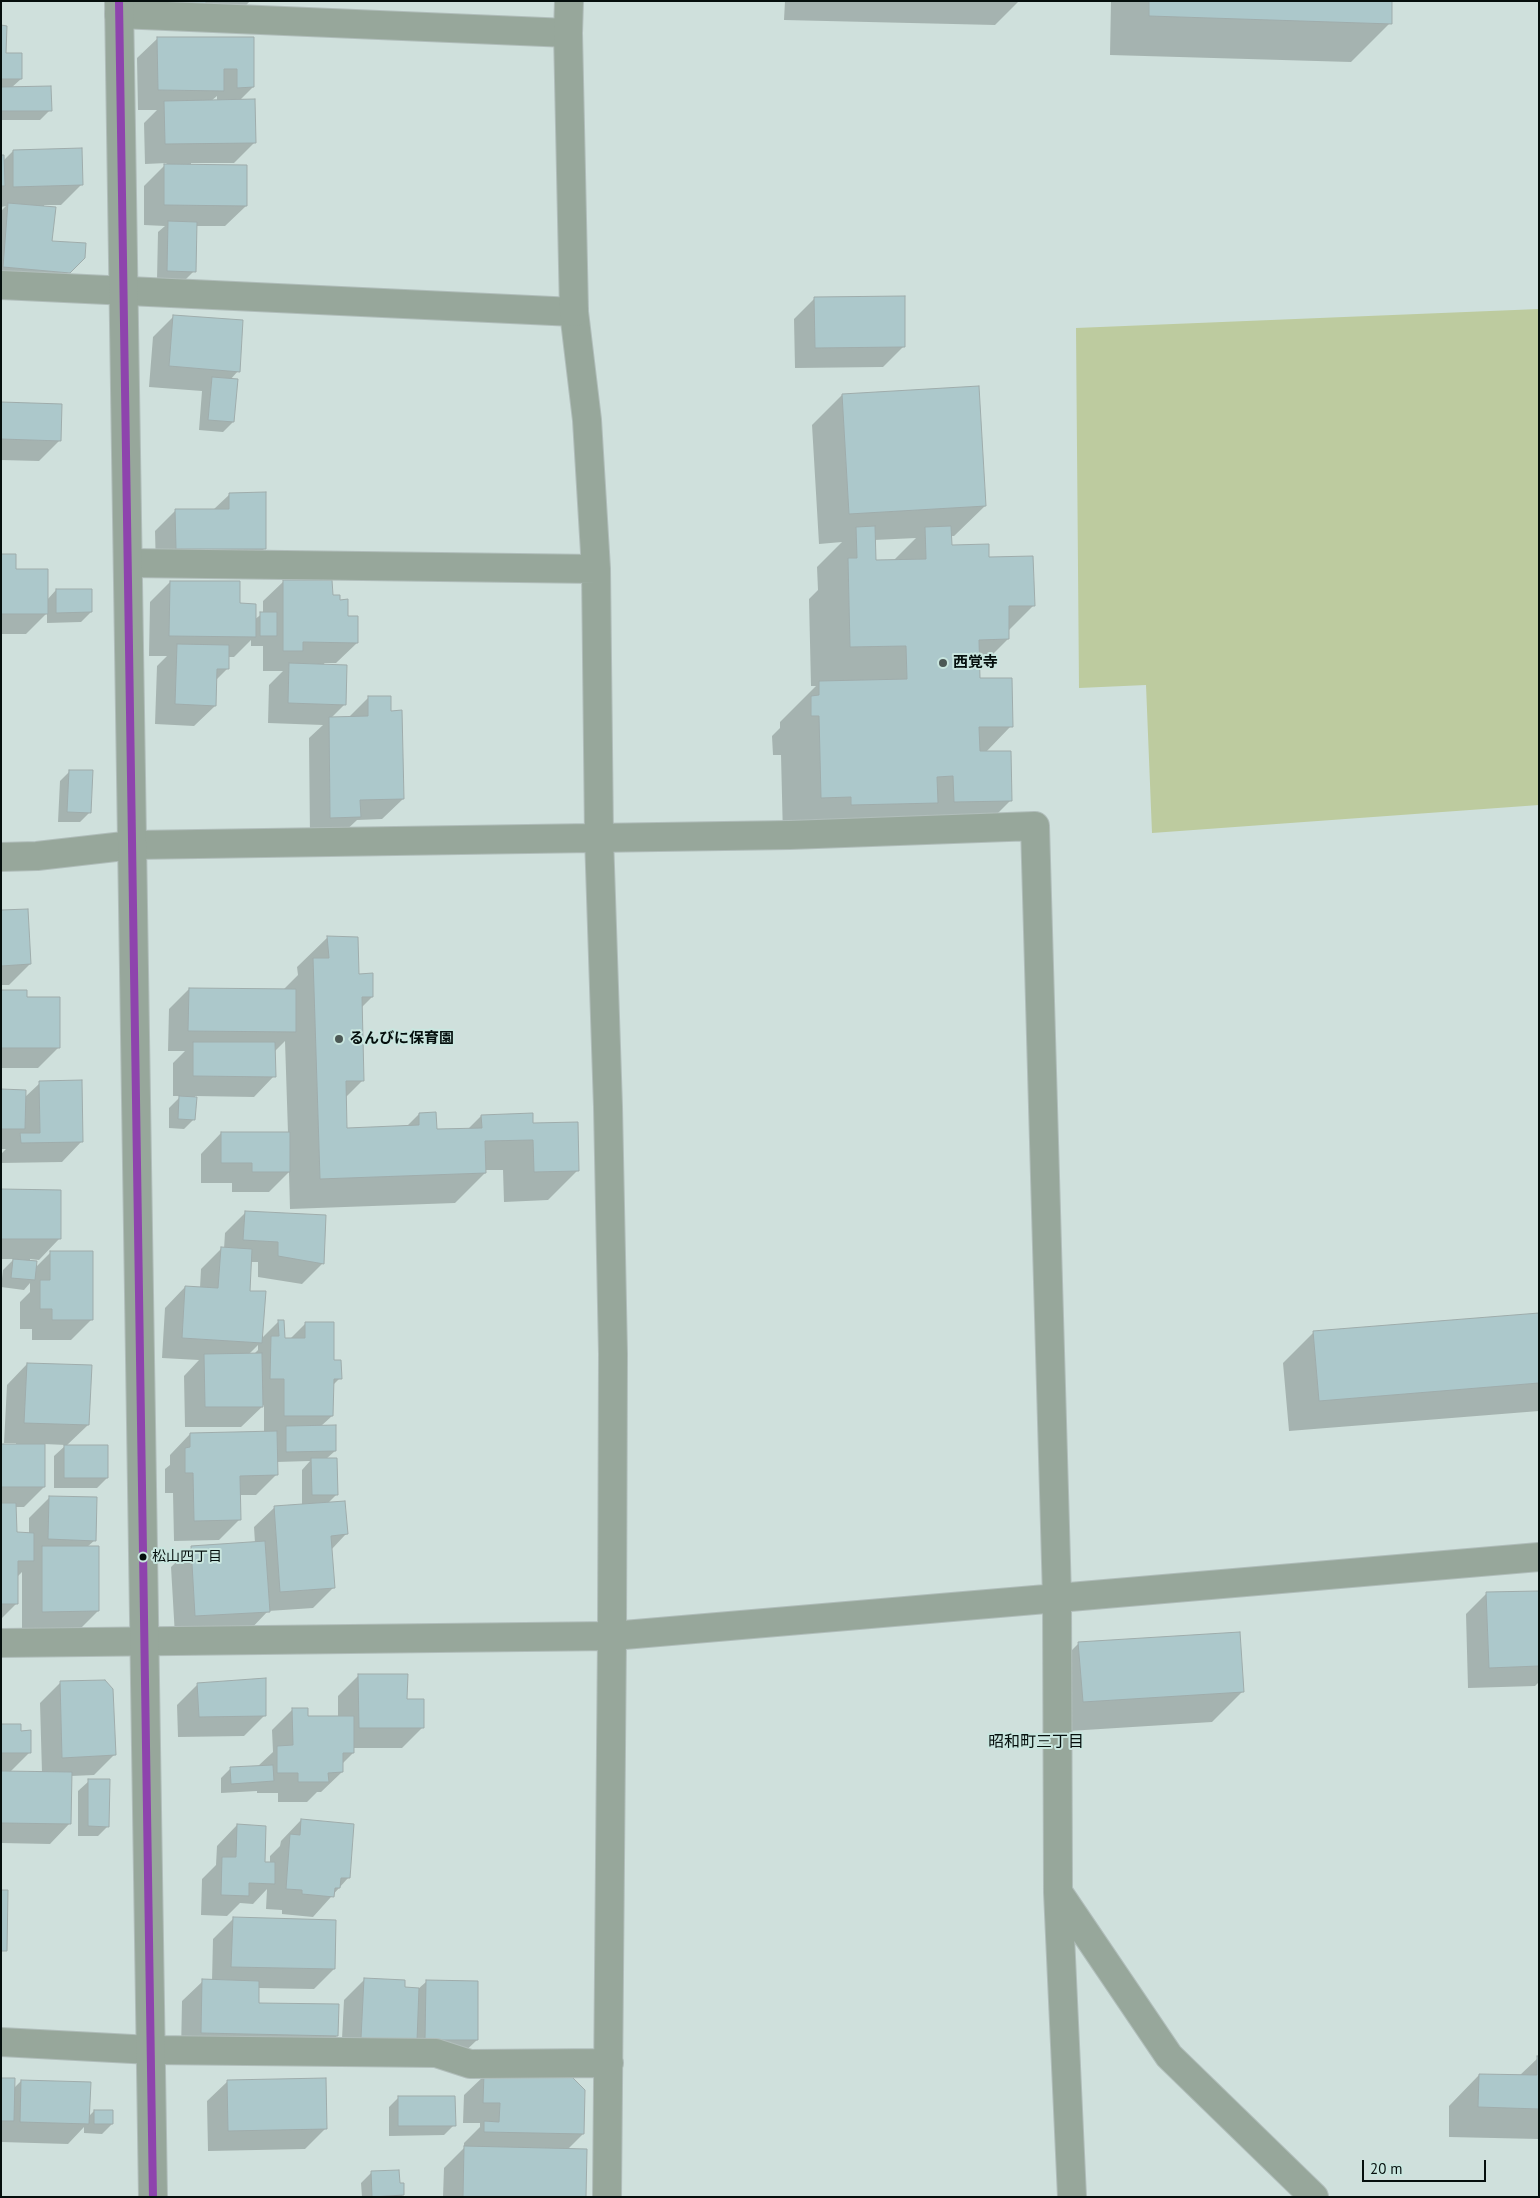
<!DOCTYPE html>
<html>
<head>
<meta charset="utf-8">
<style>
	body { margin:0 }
	#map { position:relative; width:1540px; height:2198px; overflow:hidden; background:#cfe0dc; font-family:"PT Sans",sans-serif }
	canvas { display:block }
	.frame { position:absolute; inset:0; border:2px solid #050f0d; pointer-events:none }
	.scale { position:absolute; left:1362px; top:2160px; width:124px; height:22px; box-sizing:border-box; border:2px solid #050f0d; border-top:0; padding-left:6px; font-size:15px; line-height:18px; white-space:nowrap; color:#050f0d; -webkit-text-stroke:4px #c9e6df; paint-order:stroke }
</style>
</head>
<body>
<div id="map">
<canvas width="1540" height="2198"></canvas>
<div class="frame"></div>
<div class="scale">20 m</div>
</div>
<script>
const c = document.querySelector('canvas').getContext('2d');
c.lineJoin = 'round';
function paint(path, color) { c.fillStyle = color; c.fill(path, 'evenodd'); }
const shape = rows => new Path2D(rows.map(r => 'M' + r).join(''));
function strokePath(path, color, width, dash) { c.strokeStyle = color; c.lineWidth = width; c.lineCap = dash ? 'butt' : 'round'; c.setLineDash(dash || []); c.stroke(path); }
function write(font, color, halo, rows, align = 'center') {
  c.font = font + ' "PT Sans","Noto Sans JP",sans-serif'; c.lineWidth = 4; c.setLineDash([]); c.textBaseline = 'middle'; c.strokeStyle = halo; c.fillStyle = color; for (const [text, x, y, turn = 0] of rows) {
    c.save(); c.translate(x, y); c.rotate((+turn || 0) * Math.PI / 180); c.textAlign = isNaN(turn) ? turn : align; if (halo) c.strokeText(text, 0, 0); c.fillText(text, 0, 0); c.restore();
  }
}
paint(shape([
	[1539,309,1539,805,1152,833,1146,685,1079,688,1076,328]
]), '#bdcb9f');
paint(shape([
	[134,1,250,1,237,15],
	[785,1,1019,1,995,25,784,20],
	[1111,1,1391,1,1390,23,1351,62,1110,55],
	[1,27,5,54,21,79,11,88,50,110,40,120,1,120],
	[158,38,253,38,253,87,239,101,255,142,234,163,191,163,191,166,246,206,225,226,195,226,194,271,184,281,157,280,158,232,165,226,144,225,144,186,167,163,145,164,144,123,157,110,138,110,137,58],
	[217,96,217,101,211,101],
	[13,151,82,184,61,205,44,205,51,242,83,257,48,293,1,289,1,211,6,206,1,207,1,157,3,161],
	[815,298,904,346,883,367,795,368,794,319],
	[174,316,238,371,230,380,233,422,223,432,199,430,202,391,149,387,153,337],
	[842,395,985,506,954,536,950,536,950,547,988,558,1034,605,1008,631,1008,639,978,669,979,680,1011,726,985,753,1011,800,971,840,783,837,781,755,773,755,772,736,780,728,780,722,816,686,811,686,809,599,818,590,817,567,842,542,819,544,812,425],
	[916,538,893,561,875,562,874,540],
	[1,404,60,440,39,461,1,460],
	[230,494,265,548,245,569,156,569,155,531,176,510,213,510],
	[1,555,47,600,56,590,91,612,81,622,47,623,47,613,26,634,1,634],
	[284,581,331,596,339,601,357,643,336,663,324,663,345,704,331,718,348,718,369,697,389,712,403,799,382,819,357,820,339,837,310,838,309,738,323,725,268,723,269,685,283,671,263,671,263,646,251,646,251,640,234,657,228,657,227,669,216,680,215,706,194,726,155,724,157,666,167,656,149,656,150,602,170,582,239,604,254,620,263,613,263,601],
	[70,771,90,812,80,822,58,822,60,781],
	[1,911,30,964,9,985,1,985],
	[328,937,372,997,361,1008,363,1080,345,1098,346,1129,406,1127,419,1114,436,1130,468,1129,481,1116,532,1124,578,1170,548,1200,504,1202,503,1170,485,1170,485,1173,455,1203,290,1209,289,1172,269,1192,232,1192,232,1183,201,1183,201,1154,221,1133,288,1133,285,1041,274,1052,274,1076,254,1097,195,1096,194,1119,184,1129,169,1128,169,1108,181,1096,173,1096,173,1063,185,1051,168,1051,169,1009,189,989,283,990,298,975,297,967],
	[1,991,26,999,59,1047,38,1068,1,1068],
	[40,1083,82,1141,62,1162,1,1163,1,1154,6,1149,1,1149,1,1090,24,1098],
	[1,1190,59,1239,39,1260,30,1259,30,1261,35,1268,51,1252,92,1319,71,1340,32,1340,32,1329,20,1329,20,1302,30,1292,30,1283,24,1290,1,1287,3,1270,14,1259,1,1259],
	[246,1212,323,1263,302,1284,258,1277,258,1262,250,1262,248,1292,261,1339,279,1321,283,1339,290,1339,306,1323,333,1361,340,1378,332,1386,332,1416,321,1426,335,1451,326,1459,337,1494,328,1503,346,1534,331,1550,333,1588,313,1608,268,1611,248,1632,175,1636,171,1567,192,1547,255,1543,254,1527,275,1507,302,1505,302,1470,310,1461,276,1462,277,1474,256,1495,239,1495,239,1520,219,1540,174,1541,173,1493,165,1493,165,1469,170,1465,170,1455,190,1434,264,1433,264,1405,241,1427,185,1427,184,1376,199,1360,162,1358,165,1308,185,1287,200,1288,201,1269,221,1249,224,1249,225,1233],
	[258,1345,258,1350,254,1354,249,1354],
	[1539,1314,1539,1411,1289,1431,1283,1363,1314,1332],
	[27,1364,88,1425,66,1446,107,1478,97,1488,54,1488,54,1456,66,1445,44,1444,44,1487,24,1507,15,1507,16,1534,29,1534,29,1518,50,1497,95,1540,87,1547,98,1611,78,1631,22,1632,22,1572,17,1577,17,1603,1,1619,1,1445,16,1445,16,1443,4,1443,7,1385],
	[1539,1592,1539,1682,1535,1686,1468,1688,1466,1614,1486,1594],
	[1079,1643,1242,1692,1212,1722,1053,1732,1048,1674],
	[359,1675,406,1701,423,1727,402,1748,353,1748,353,1753,342,1764,342,1772,321,1792,317,1792,307,1802,278,1802,278,1793,257,1793,257,1791,221,1793,221,1778,231,1768,257,1767,273,1752,272,1730,293,1709,307,1717,338,1717,338,1696],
	[61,1682,114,1755,94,1775,71,1776,70,1823,50,1844,1,1843,1,1725,19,1732,30,1752,9,1773,42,1773,40,1703],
	[198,1684,264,1716,244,1736,178,1737,177,1705],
	[89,1781,108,1826,98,1836,78,1836,78,1791],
	[301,1820,348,1878,313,1917,282,1914,282,1910,266,1909,267,1889,253,1904,240,1903,227,1916,201,1915,202,1879,216,1865,217,1846,237,1825,264,1863,270,1863,270,1856,280,1846,281,1841],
	[233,1919,334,1969,314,1989,258,1988,258,2004,337,2036,317,2056,181,2053,182,2001,203,1981,212,1981,213,1939],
	[364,1980,404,1989,418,1989,426,1982,477,2040,456,2060,341,2058,344,2000],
	[1538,2058,1539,2139,1449,2137,1449,2106,1479,2075,1519,2076],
	[485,2075,583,2134,567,2150,585,2197,443,2197,444,2168,464,2148,464,2143,480,2127,480,2123,463,2123,464,2095],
	[1,2079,14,2088,21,2081,88,2117,94,2111,112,2124,102,2134,84,2133,84,2127,68,2144,1,2142],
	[228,2081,325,2129,305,2149,208,2151,207,2101],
	[399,2097,454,2125,444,2135,389,2136,389,2107],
	[371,2173,399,2184,403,2195,401,2197,362,2197,361,2183]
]), '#0003');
const building = shape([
	[166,1,206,1,206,4,168,3,166,1],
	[1149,1,1392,1,1392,24,1149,16,1149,1],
	[1,25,7,26,6,53,22,53,22,79,1,79,1,25],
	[157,37,254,37,254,87,237,88,237,69,224,69,224,91,158,90,157,37],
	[51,86,52,111,1,111,1,87,51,86],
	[255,99,256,143,165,144,164,101,255,99],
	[82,148,83,185,13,187,13,150,82,148],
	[1,155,4,155,5,186,1,186,1,155],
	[164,164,247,165,247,206,164,205,164,164],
	[8,203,56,207,52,241,86,243,85,258,70,273,3,267,8,203],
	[168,221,197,222,196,272,167,271,168,221],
	[905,296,905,347,815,348,814,297,905,296],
	[173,315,243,320,240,372,169,366,173,315],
	[212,377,238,379,234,422,208,420,212,377],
	[979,386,986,506,849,514,842,394,979,386],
	[1,402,62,404,61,441,1,439,1,402],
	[266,492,266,549,176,549,175,509,229,509,229,493,266,492],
	[875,526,876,560,926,559,925,527,951,526,952,545,989,544,989,557,1033,556,1035,606,1009,606,1009,639,979,640,980,678,1012,678,1013,727,979,727,980,751,1011,751,1012,801,954,802,953,776,937,777,938,803,851,805,851,797,821,798,819,716,811,716,811,696,819,695,819,681,907,679,906,646,850,647,848,558,857,558,856,527,875,526],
	[1,554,16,554,16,569,48,569,48,614,1,614,1,554],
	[283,580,332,580,333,595,340,595,340,600,348,599,348,616,358,616,358,643,303,642,303,651,283,651,283,580],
	[170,581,240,581,240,603,256,604,256,637,169,636,170,581],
	[56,589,92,589,92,612,56,613,56,589],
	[260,612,277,612,277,636,260,636,260,612],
	[177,644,229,645,229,669,217,669,216,706,175,704,177,644],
	[289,663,347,665,346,705,288,703,289,663],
	[368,696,391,696,391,711,402,710,404,799,360,800,361,817,330,818,329,717,368,716,368,696],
	[69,770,93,770,91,813,67,812,69,770],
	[28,909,31,964,1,966,1,910,28,909],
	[327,936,358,937,359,974,373,973,373,997,362,997,364,1081,346,1081,347,1128,419,1125,419,1113,436,1112,437,1129,482,1128,481,1115,533,1113,533,1123,578,1122,579,1171,534,1172,533,1140,485,1141,486,1173,320,1179,313,958,329,958,327,936],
	[189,988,296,989,296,1032,188,1031,189,988],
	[1,990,27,990,27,997,60,997,60,1048,1,1048,1,990],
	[193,1042,275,1042,276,1077,193,1076,193,1042],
	[82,1080,83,1142,21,1143,20,1133,40,1133,39,1081,82,1080],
	[1,1089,26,1090,25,1129,1,1129,1,1089],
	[179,1096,197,1097,195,1120,178,1119,179,1096],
	[221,1132,290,1132,290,1172,252,1172,252,1163,221,1163,221,1132],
	[1,1189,61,1190,61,1239,1,1239,1,1189],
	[245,1211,326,1215,324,1264,278,1256,278,1242,243,1240,245,1211],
	[221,1247,252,1249,250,1291,266,1291,262,1343,182,1338,185,1286,218,1288,221,1247],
	[50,1251,93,1251,93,1320,52,1320,52,1309,40,1309,40,1280,50,1280,50,1251],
	[13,1259,37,1261,35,1280,11,1278,13,1259],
	[1539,1313,1539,1383,1319,1401,1313,1331,1539,1313],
	[278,1320,284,1320,285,1338,305,1338,305,1322,334,1322,334,1360,341,1360,342,1379,334,1379,333,1416,284,1416,284,1379,270,1379,271,1336,279,1336,278,1320],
	[262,1353,263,1407,205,1407,204,1354,262,1353],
	[27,1363,92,1365,89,1425,24,1423,27,1363],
	[336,1425,336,1451,286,1452,286,1426,336,1425],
	[277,1431,278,1475,240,1476,241,1520,194,1521,193,1473,185,1473,185,1448,190,1447,190,1433,277,1431],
	[1,1444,45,1444,45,1487,1,1487,1,1444],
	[64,1445,108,1445,108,1478,64,1478,64,1445],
	[311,1458,337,1458,338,1495,312,1495,311,1458],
	[49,1496,97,1497,96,1541,48,1539,49,1496],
	[345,1501,348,1534,331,1536,335,1588,280,1592,274,1506,345,1501],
	[1,1503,16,1503,17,1532,34,1533,34,1561,18,1561,18,1604,1,1604,1,1503],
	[265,1541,270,1612,195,1616,191,1546,265,1541],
	[42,1546,99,1546,99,1611,42,1612,42,1546],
	[1539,1591,1539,1666,1489,1668,1486,1592,1539,1591],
	[1240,1632,1244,1692,1083,1702,1078,1642,1240,1632],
	[358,1674,408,1674,407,1699,424,1699,424,1728,359,1728,358,1674],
	[266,1678,266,1716,199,1717,197,1683,266,1678],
	[105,1680,113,1689,116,1755,62,1758,60,1681,105,1680],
	[292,1708,308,1708,308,1716,354,1716,354,1753,343,1753,343,1772,328,1773,329,1782,298,1782,298,1773,277,1773,277,1746,293,1745,292,1708],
	[1,1724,21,1724,21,1731,31,1730,31,1753,1,1753,1,1724],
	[273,1765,274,1781,231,1784,230,1767,273,1765],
	[1,1771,72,1772,71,1824,1,1823,1,1771],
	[88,1779,110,1779,109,1827,88,1826,88,1779],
	[301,1819,354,1824,350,1878,341,1878,340,1888,335,1888,334,1897,302,1894,302,1890,286,1889,290,1834,300,1835,301,1819],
	[237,1824,266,1826,265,1862,275,1862,275,1884,249,1883,249,1896,221,1895,222,1857,236,1857,237,1824],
	[1,1890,8,1890,7,1951,1,1951,1,1890],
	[233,1917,336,1920,335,1969,231,1967,233,1917],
	[364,1978,405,1980,405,1987,419,1988,417,2041,361,2038,364,1978],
	[202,1979,259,1981,259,2003,339,2004,338,2036,201,2033,202,1979],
	[426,1980,478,1981,478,2040,425,2040,426,1980],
	[1537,2056,1539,2056,1539,2109,1478,2107,1479,2074,1537,2075,1537,2056],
	[484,2073,570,2075,585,2090,584,2134,484,2132,484,2121,499,2122,500,2103,483,2103,484,2073],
	[1,2078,15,2078,14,2121,1,2121,1,2078],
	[326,2078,327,2129,228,2131,227,2080,326,2078],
	[21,2080,91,2082,89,2124,20,2122,21,2080],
	[398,2096,455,2096,456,2126,398,2126,398,2096],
	[94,2110,113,2110,113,2124,94,2124,94,2110],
	[464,2146,587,2149,586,2197,463,2197,464,2146],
	[399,2170,400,2183,404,2183,404,2195,372,2197,371,2171,399,2170]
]);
paint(building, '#acc8cb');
strokePath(building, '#9facab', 1);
const minor = shape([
	[119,14,568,33],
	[1,285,574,312,587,420,596,569,599,837,608,1107,613,1354,612,1636,607,2197],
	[129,563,596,569],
	[1,857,37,856,133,845,790,835,1035,826,1057,1597,1058,1892,1072,2197],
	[1,1643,612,1636,1539,1557],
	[1058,1892,1169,2056,1314,2197],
	[1,2042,151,2050,436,2053,470,2064,609,2063]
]);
const tertiary = shape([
	[119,1,153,2197],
	[569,1,568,33,574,312]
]);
strokePath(minor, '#b0bdba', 30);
strokePath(tertiary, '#b0bdba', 30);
strokePath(minor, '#97a79b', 28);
strokePath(tertiary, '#97a79b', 28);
strokePath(shape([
	[119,1,153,2197]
]), '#8e44ad', 8);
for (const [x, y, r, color] of [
	[943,663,5,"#4c5855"],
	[339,1039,5,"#4c5855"],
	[143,1557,4.5,"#050f0d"]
]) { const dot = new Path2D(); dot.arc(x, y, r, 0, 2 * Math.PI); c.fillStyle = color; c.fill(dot); strokePath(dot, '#c9e6df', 2); }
write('14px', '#050f0d', '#c9e6df', [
	["松山四丁目",152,1557]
], 'left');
write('bold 15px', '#050f0d', '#c9e6df', [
	["西覚寺",953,663],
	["るんびに保育園",349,1039]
], 'left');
write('16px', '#050f0d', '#c9e6df', [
	["昭和町三丁目",1036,1742]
]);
</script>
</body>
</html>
